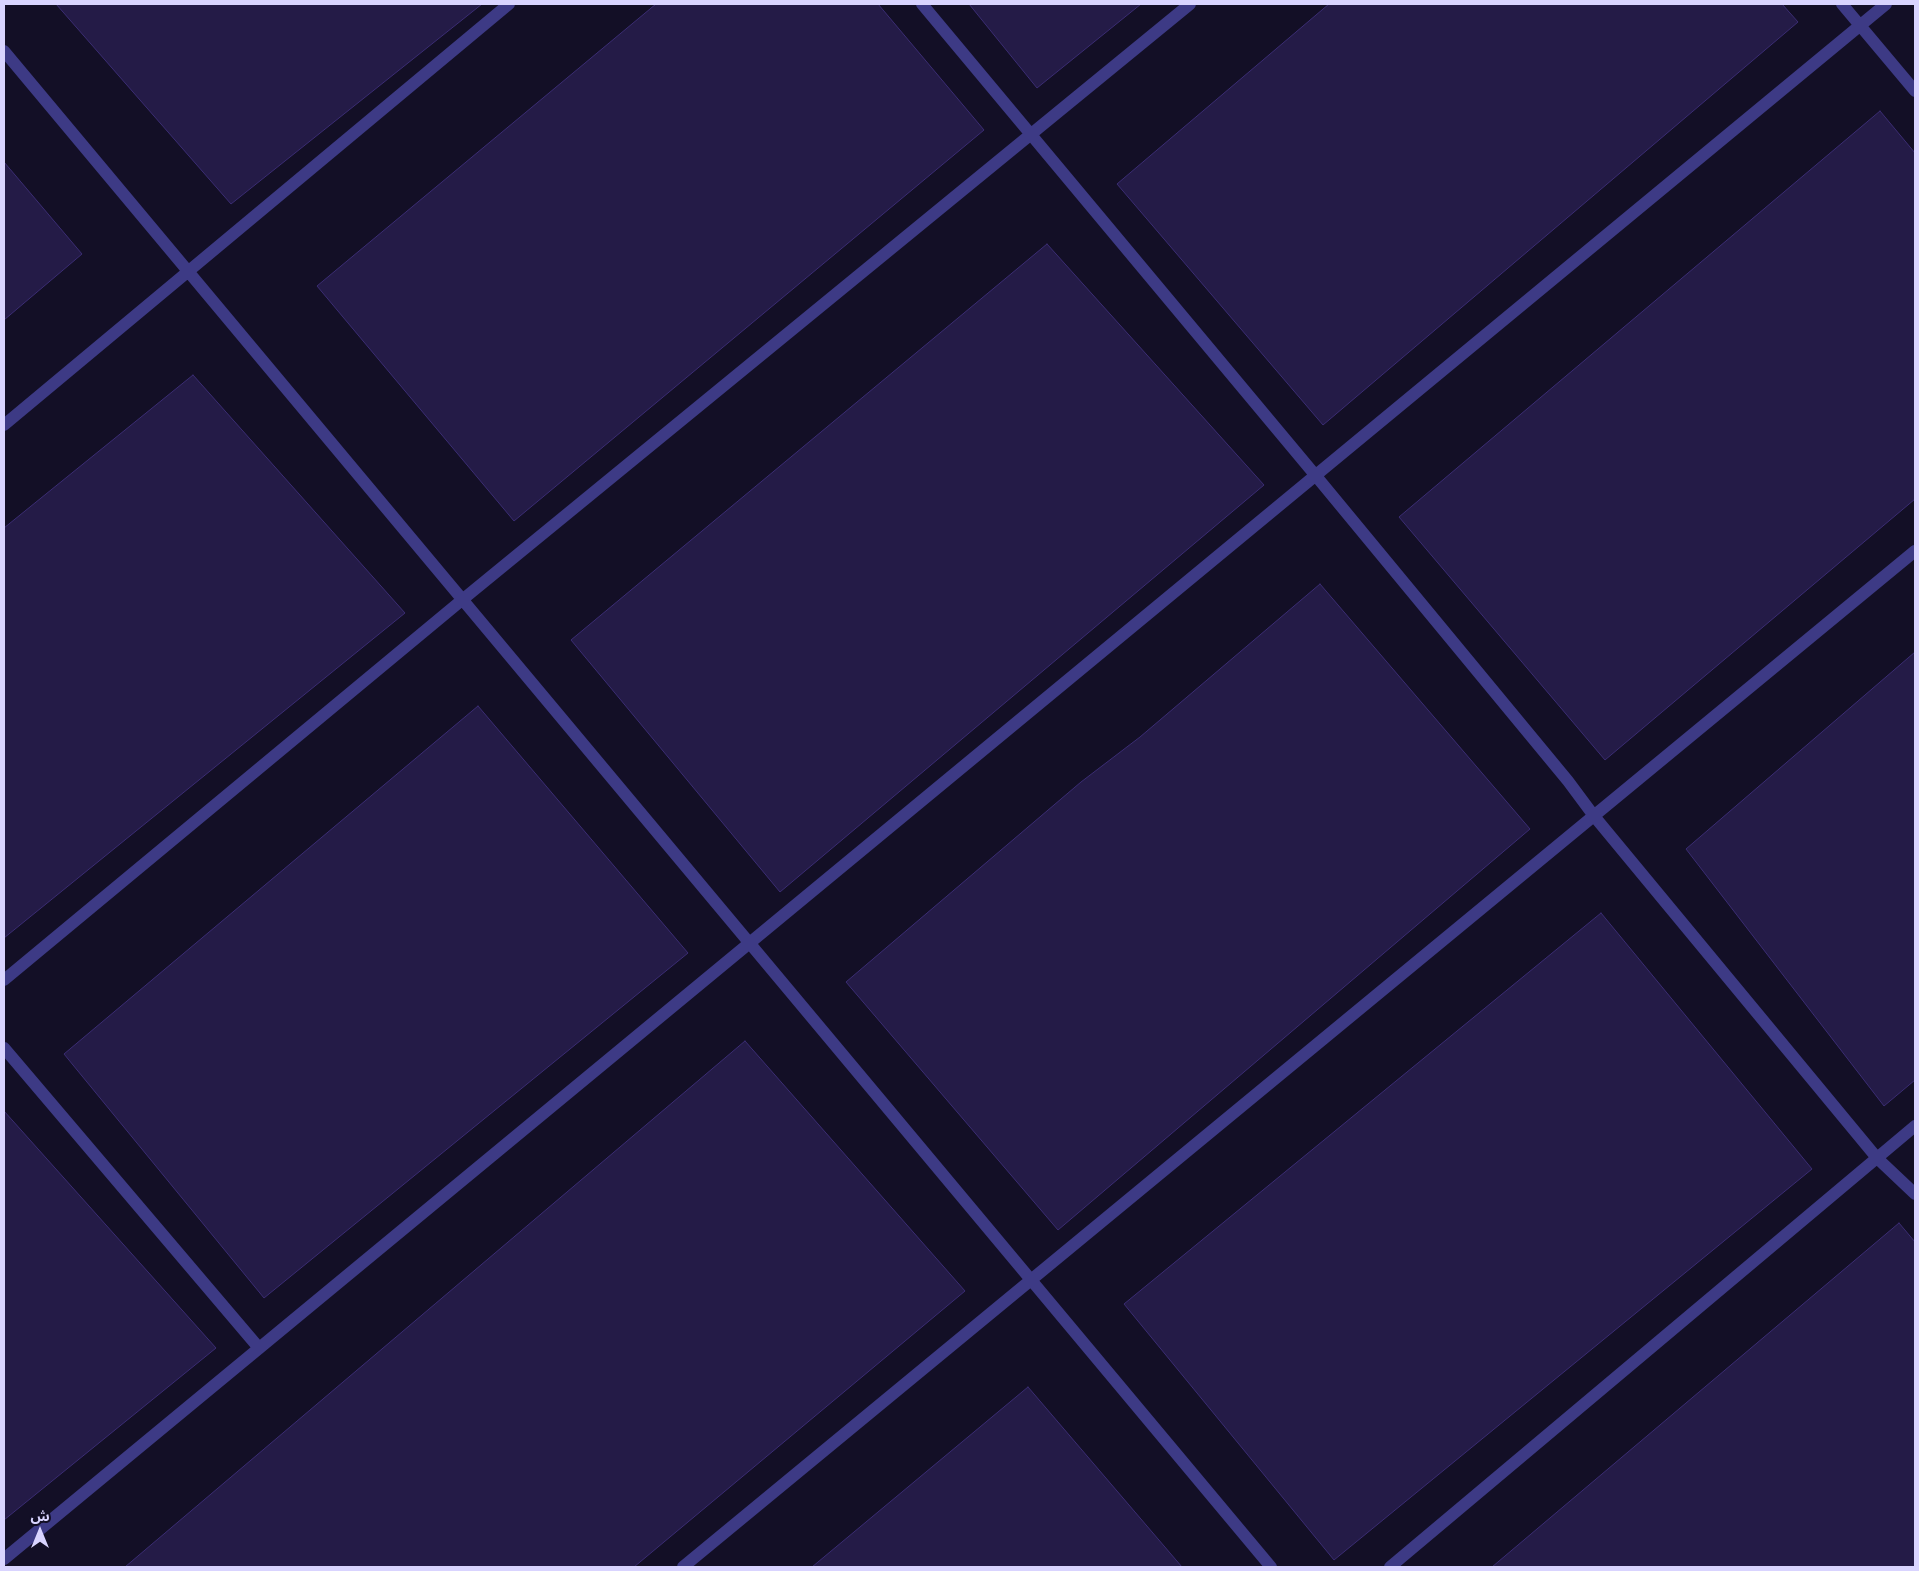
<!DOCTYPE html>
<html>
<head>
<meta charset="utf-8">
<style>
	body { margin:0 }
	#map { position:relative; width:1919px; height:1571px; overflow:hidden; background:#130f26; font-family:Barlow,"Noto Sans Arabic",sans-serif }
	canvas { display:block }
	.frame { position:absolute; inset:0; border:5px solid #d9d4ff; pointer-events:none }
	.north { position:absolute; left:15px; top:1506px; width:50px; height:50px; -webkit-text-stroke:4px #130f26; paint-order:stroke; rotate:0deg; font-size:14px; font-weight:700; line-height:20px; text-align:center; color:#d9d4ff }
	.north::after { content:''; display:block; margin:auto; width:18px; height:22px; background:#d9d4ff; clip-path:polygon(50% 0,100% 100%,50% 72%,0 100%) }
</style>
</head>
<body>
<div id="map">
<canvas width="1919" height="1571"></canvas>
<div class="frame"></div>
<div class="north">ش</div>
</div>
<script>
const c = document.querySelector('canvas').getContext('2d');
c.lineJoin = 'round';
function paint(path, color) { c.fillStyle = color; c.fill(path, 'evenodd'); }
const shape = rows => new Path2D(rows.map(r => 'M' + r).join(''));
function strokePath(path, color, width, dash) { c.strokeStyle = color; c.lineWidth = width; c.lineCap = dash ? 'butt' : 'round'; c.setLineDash(dash || []); c.stroke(path); }
const building = shape([
	[56,4,482,4,231,204,56,4],
	[656,4,878,4,984,130,514,521,317,286,656,4],
	[969,4,1141,4,1037,88,969,4],
	[1329,4,1782,4,1798,22,1323,425,1117,184,1329,4],
	[1880,111,1915,153,1915,499,1605,760,1399,517,1880,111],
	[4,162,82,254,4,320,4,162],
	[1047,244,1264,485,780,892,571,640,1047,244],
	[193,375,405,613,4,938,4,528,193,375],
	[1320,584,1530,829,1058,1230,846,982,1081,782,1140,737,1320,584],
	[1915,652,1915,1080,1884,1106,1686,849,1915,652],
	[478,706,688,953,264,1298,64,1054,478,706],
	[1601,913,1812,1169,1334,1560,1124,1304,1601,913],
	[745,1041,965,1291,634,1567,125,1567,745,1041],
	[4,1111,216,1348,4,1520,4,1111],
	[1899,1223,1915,1242,1915,1567,1492,1567,1899,1223],
	[1028,1387,1182,1567,812,1567,1028,1387]
]);
paint(building, '#241b47');
strokePath(building, '#3b2d73', 1);
strokePath(shape([
	[922,4,1316,476,1568,781,1594,816,1877,1158,1915,1194],
	[1842,4,1915,91],
	[4,51,1271,1567],
	[4,425,509,4],
	[4,980,462,600,1190,4],
	[4,1048,259,1348],
	[4,1559,1886,4],
	[683,1567,1915,551],
	[1390,1567,1915,1126]
]), '#3d3a85', 12);
</script>
</body>
</html>
